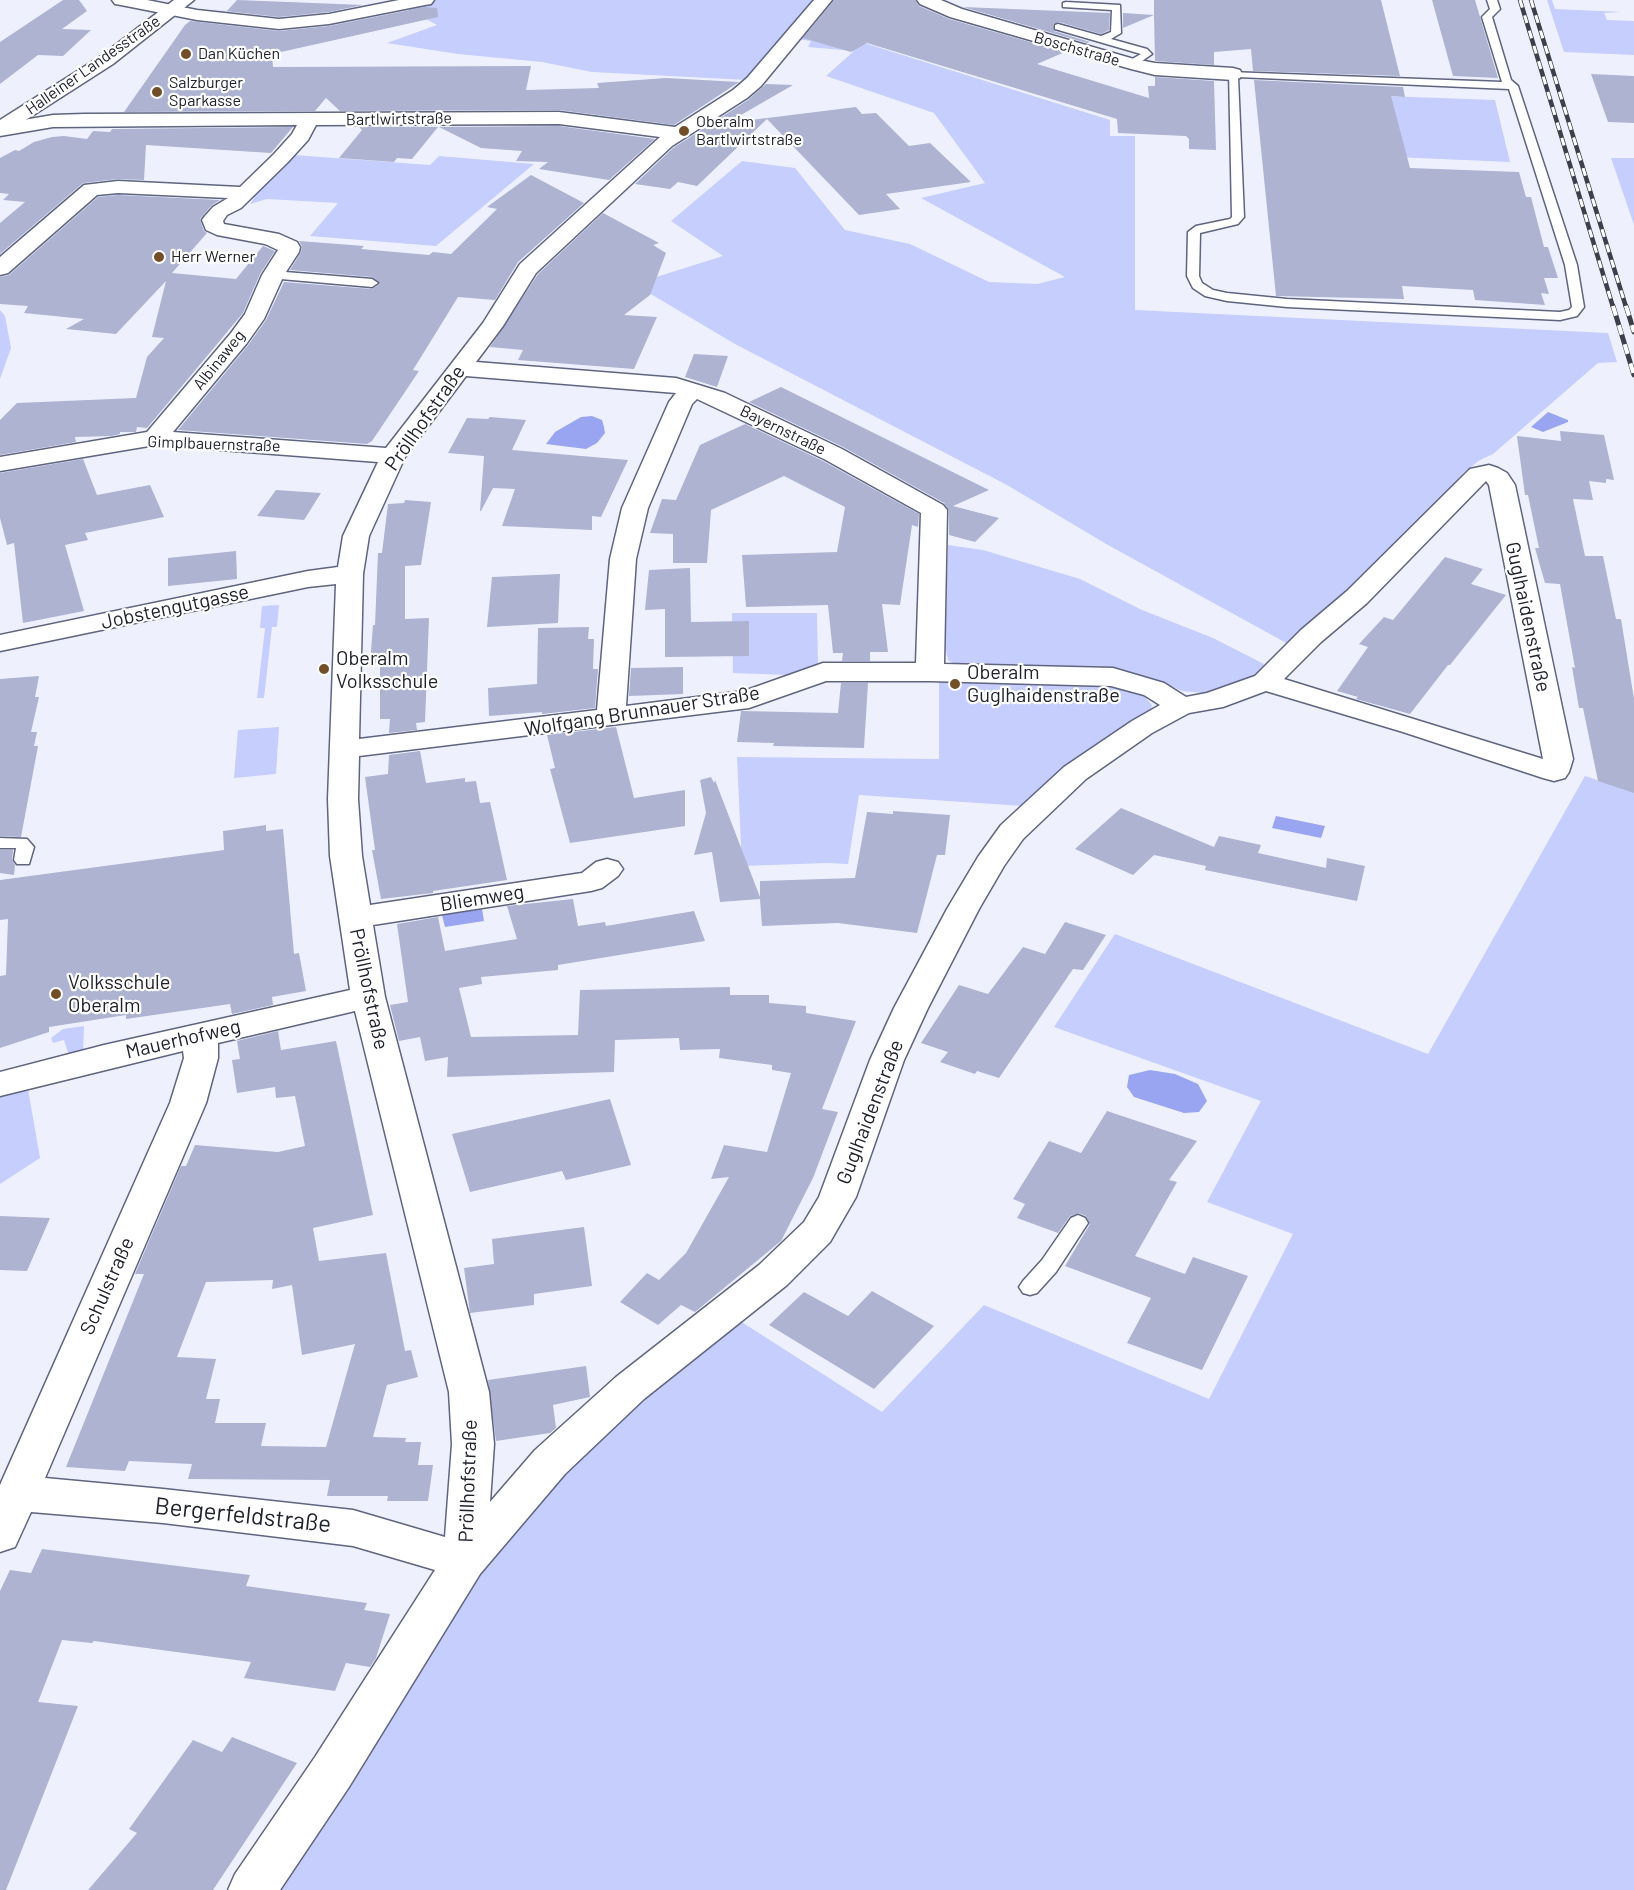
<!DOCTYPE html>
<html>
<head>
<meta charset="utf-8">
<style>
	body { margin:0 }
	canvas { display:block; background:#eef1fd }
</style>
</head>
<body>
<canvas width="1634" height="1890"></canvas>
<script>
const c = document.querySelector('canvas').getContext('2d');
c.lineJoin = 'round';
function paint(path, color) { c.fillStyle = color; c.fill(path, 'evenodd'); }
const shape = rows => new Path2D(rows.map(r => 'M' + r).join(''));
function strokePath(path, color, width, dash) { c.strokeStyle = color; c.lineWidth = width; c.lineCap = dash ? 'butt' : 'round'; c.setLineDash(dash || []); c.stroke(path); }
function write(font, color, halo, rows, align = 'center') {
  c.font = font + ' Barlow,sans-serif'; c.lineWidth = 4.5; c.setLineDash([]); c.textBaseline = 'middle'; c.strokeStyle = halo; c.fillStyle = color; for (const [text, x, y, turn = 0] of rows) {
    c.save(); c.translate(x, y); c.rotate((+turn || 0) * Math.PI / 180); c.textAlign = isNaN(turn) ? turn : align; if (halo) c.strokeText(text, 0, 0); c.fillText(text, 0, 0); c.restore();
  }
}
paint(shape([
	[436,0,816,0,748,80,592,72,542,62,458,54,387,43,437,25,406,8],
	[1547,0,1552,0,1555,9,1622,12,1604,13,1607,20,1634,21,1634,55,1564,52],
	[806,29,848,32,845,37,1110,120,1110,136,1135,136,1135,310,1608,333,1617,362,1598,363,1493,454,1480,460,1463,473,1424,522,1290,645,1108,545,1007,485,735,344,634,284,723,256,671,221,742,161,795,168,845,230,910,244,989,282,1037,284,1065,277,921,198,985,183,934,113,826,76,854,51,808,47,811,41,796,39],
	[1302,93,1495,100,1510,162,1371,156],
	[294,155,430,165,439,156,534,164,436,246,310,236,338,203,267,199,250,204,260,189],
	[1611,158,1634,158,1634,225],
	[0,310,5,316,11,348,0,379],
	[948,545,983,550,1080,579,1142,610,1213,638,1264,664,1262,671,1255,680,1214,694,1182,691,1153,678,1128,673,958,666,948,660,945,646],
	[279,605,277,627,272,627,264,698,257,698,265,628,260,628,262,606],
	[732,613,817,613,818,665,788,675,733,673],
	[939,680,1112,685,1131,688,1144,696,1152,705,1149,715,1023,806,859,795,848,864,827,863,742,866,737,757,939,759],
	[279,727,276,774,234,778,238,730],
	[1585,776,1634,792,1634,1890,280,1890,486,1556,633,1403,737,1319,882,1412,984,1305,1209,1399,1293,1234,1207,1202,1261,1101,1054,1027,1115,934,1428,1054],
	[84,1026,83,1055,70,1059,64,1040,53,1043,51,1038,63,1029],
	[28,1089,40,1158,0,1184,0,1097]
]), '#c5cefc');
paint(shape([
	[1548,412,1568,420,1568,422,1543,432,1531,427],
	[592,416,602,420,604,427,605,433,597,443,586,449,546,444,555,432,581,417],
	[1276,816,1325,826,1321,838,1272,828],
	[482,909,484,921,445,927,442,915],
	[1150,1070,1175,1074,1198,1084,1207,1101,1199,1112,1184,1113,1134,1097,1127,1087,1129,1075]
]), '#99a5f0');
paint(shape([
	[63,0,79,0,87,11,62,29,91,30,63,56,38,55,0,84,0,42],
	[237,0,363,5,329,12,279,17,207,9,227,11],
	[834,0,915,0,919,6,949,19,1065,52,1037,64,1149,98,1148,86,1155,86,1155,77,1214,81,1216,150,1189,149,1189,139,1186,136,1118,133,1117,119,867,43,851,52,803,38],
	[1154,0,1381,0,1400,76,1253,71,1251,49,1214,52,1214,65,1155,61,1154,15,1123,28,1123,13,1154,15],
	[1432,0,1475,0,1498,78,1453,76],
	[425,7,437,8,438,17,272,54,273,67,531,66,526,90,599,88,597,83,666,78,739,82,674,125,559,110,340,111,326,98,315,111,124,112,185,25,190,21,279,31,329,26],
	[963,7,1110,13,1109,30,1101,34,1059,22,1053,24,1054,31,1090,42,1087,43],
	[1591,74,1634,76,1634,123,1608,122],
	[1254,80,1403,87,1405,97,1391,96,1410,168,1519,172,1526,197,1531,197,1544,247,1548,247,1558,278,1544,278,1549,294,1541,293,1545,305,1475,300,1473,290,1402,286,1404,299,1276,296],
	[766,84,793,85,727,123,856,107,862,114,876,113,909,146,930,143,971,182,886,194,900,209,859,215,767,119,697,186,678,182,670,189,635,184,673,148,748,100],
	[559,126,655,139,609,180,539,169,548,162,516,161,522,151,481,148,439,127],
	[293,127,271,153,146,145,144,180,118,179,83,183,0,254,0,223,25,202,3,200,9,194,0,193,0,158,15,150,19,151,34,142,52,137,64,136,87,139,93,131,110,132,112,129],
	[359,127,438,127,412,159,397,158,394,162,339,158,362,130],
	[531,175,584,203,518,262,495,300,458,297,413,370,419,371,372,441,367,444,178,430,249,344,266,320,284,282,372,289,380,284,372,277,290,270,301,252,302,246,299,241,364,246,361,249,429,255,433,252,451,254,497,209,487,207],
	[118,195,220,200,211,206,200,219,204,231,207,233,172,273,236,279,263,246,275,251,260,274,243,313,147,428,137,427,136,432,120,432,120,434,111,436,75,437,76,442,0,455,0,420,17,403,136,398,147,357,164,338,152,337,166,281,116,334,66,329,84,319,24,313,28,306,0,304,0,277,9,275,98,197],
	[603,213,659,243,653,245,666,253,650,295,624,315,657,317,634,369,518,360,523,350,490,347,538,274],
	[694,354,728,356,717,387,685,377],
	[781,387,989,490,953,506,999,518,975,542,949,535,949,510,944,503,843,447,749,402],
	[490,417,526,420,512,450,628,460,601,517,592,516,592,530,502,526,515,489,493,488,481,511,480,511,484,456,448,453,467,418,488,419],
	[745,424,823,461,919,514,918,527,912,525,900,605,882,604,888,652,870,652,870,661,842,661,843,653,833,653,828,605,746,607,742,555,837,552,845,507,784,476,711,510,707,563,673,563,673,534,650,533,662,499,676,500,700,445],
	[1560,431,1604,435,1614,480,1606,479,1606,483,1589,481,1593,500,1573,499,1585,556,1603,556,1616,619,1621,619,1634,699,1634,793,1598,781,1583,708,1579,708,1572,667,1575,668,1560,584,1545,583,1535,548,1539,548,1528,495,1525,495,1517,436,1561,441],
	[83,459,97,495,150,485,164,517,85,533,88,540,65,545,84,611,23,623,14,543,7,545,0,518,0,473],
	[276,490,321,493,304,520,257,516],
	[405,500,431,502,421,565,405,566,405,619,429,618,425,722,416,723,417,730,389,733,390,719,380,719,380,663,370,664,373,625,375,625,378,553,382,553,388,504,404,503],
	[236,551,237,579,168,586,168,558],
	[1445,557,1483,569,1471,584,1506,595,1450,665,1448,665,1410,714,1356,699,1358,697,1337,691,1368,647,1359,644,1384,617,1393,620],
	[690,568,691,622,749,621,749,656,665,657,665,609,645,610,649,570],
	[560,574,558,623,487,627,492,577],
	[589,627,588,639,594,639,593,669,598,669,595,708,542,714,542,712,489,716,488,688,537,684,538,628],
	[683,667,683,694,629,696,631,668],
	[39,676,35,697,39,697,31,732,37,732,34,746,38,746,21,837,0,836,0,679],
	[841,683,868,683,864,748,773,746,774,743,737,742,741,711,838,713],
	[616,727,634,798,685,790,685,826,570,843,550,769,555,768,547,735],
	[420,751,426,783,465,778,465,782,476,781,480,803,490,802,507,880,433,891,433,893,381,899,372,850,375,850,365,777,388,774,389,755],
	[711,777,714,783,715,780,760,897,760,881,855,878,867,812,893,814,893,811,950,815,945,855,937,855,917,933,838,923,762,926,760,899,720,902,712,852,694,855,706,813,700,780],
	[1121,808,1214,847,1219,836,1261,845,1258,853,1326,868,1327,858,1365,866,1357,901,1205,870,1206,866,1154,855,1133,875,1075,849],
	[266,825,266,831,283,829,294,954,299,953,306,991,272,997,273,1005,232,1014,230,1004,126,1019,126,1015,49,1027,49,1032,0,1048,0,976,6,975,8,919,0,920,0,880,224,850,223,831],
	[0,850,13,850,12,860,15,865,14,875,0,873],
	[573,899,578,926,605,922,606,926,694,911,705,941,558,965,558,970,481,977,482,984,459,988,471,1037,578,1035,580,990,730,987,730,995,769,995,769,1003,806,1006,806,1013,856,1021,822,1109,838,1112,813,1178,781,1241,695,1312,681,1305,658,1325,620,1302,647,1273,659,1280,686,1253,729,1177,711,1179,724,1145,767,1152,791,1073,772,1070,772,1065,719,1058,720,1049,680,1050,679,1038,615,1040,614,1072,447,1077,448,1057,425,1061,420,1037,399,1041,390,1005,408,1002,397,924,438,917,445,951,517,939,507,906],
	[1065,922,1106,935,1083,970,1073,969,999,1078,977,1071,975,1074,940,1062,948,1052,921,1043,959,985,988,994,1023,947,1045,954],
	[278,1031,281,1050,336,1041,373,1215,313,1228,319,1261,386,1253,405,1351,411,1350,418,1377,387,1385,373,1437,406,1438,405,1442,421,1442,418,1465,433,1465,428,1501,387,1501,388,1496,327,1496,330,1480,188,1479,192,1464,129,1461,125,1471,66,1467,144,1274,135,1274,181,1166,186,1166,195,1145,278,1152,305,1146,295,1096,276,1098,275,1087,237,1093,232,1060,240,1059,237,1041],
	[273,1280,272,1289,292,1285,302,1355,355,1344,326,1447,261,1446,266,1423,215,1423,220,1399,206,1399,216,1359,177,1357,206,1282],
	[610,1099,631,1165,566,1180,562,1171,470,1192,452,1134],
	[1107,1111,1197,1141,1169,1180,1177,1182,1135,1256,1185,1274,1193,1257,1248,1276,1202,1370,1127,1343,1151,1298,1065,1266,1090,1224,1086,1216,1079,1213,1070,1216,1058,1233,1017,1218,1025,1204,1013,1199,1049,1141,1081,1153],
	[0,1216,50,1218,27,1271,0,1270],
	[584,1227,592,1286,534,1294,534,1305,470,1313,464,1268,494,1264,492,1239],
	[872,1291,934,1326,874,1389,769,1325,804,1292,848,1316],
	[586,1366,590,1397,553,1405,556,1428,550,1433,496,1441,488,1380],
	[42,1549,250,1575,246,1586,367,1603,364,1610,390,1614,376,1658,370,1667,346,1663,335,1691,244,1678,251,1662,94,1641,92,1643,62,1640,38,1702,78,1706,6,1890,0,1890,0,1591,10,1570,31,1573],
	[232,1737,297,1763,213,1890,88,1890,137,1833,129,1829,193,1740,222,1752]
]), '#adb3d1');
const lane = shape([
	[1487,0,1497,0,1500,9,1492,17,1511,80,1518,86,1577,265,1584,307,1577,316,1560,320,1287,307,1227,301,1205,296,1193,288,1187,276,1188,232,1196,226,1230,219,1232,217,1229,72,1502,82,1482,17,1490,9,1487,0],
	[1238,77,1509,89,1565,265,1572,307,1569,310,1560,312,1287,299,1227,293,1213,290,1202,283,1199,276,1200,233,1238,224,1244,217,1238,77],
	[1066,2,1120,5,1121,33,1111,39,1147,49,1152,54,1135,66,1127,66,1127,62,1141,54,1055,29,1055,25,1058,24,1101,36,1111,32,1112,10,1063,7,1063,3,1066,2],
	[273,271,372,279,378,283,372,287,269,278,269,272,273,271],
	[0,838,27,839,34,847,29,864,17,864,14,860,16,848,0,848,0,838],
	[1078,1215,1085,1218,1088,1223,1056,1272,1037,1293,1030,1295,1023,1293,1019,1287,1023,1281,1042,1260,1071,1218,1078,1215]
]);
const street = shape([
	[112,0,147,0,197,10,279,19,329,14,399,0,434,0,431,4,425,5,329,24,279,29,197,20,121,5,115,4,112,0],
	[814,0,832,0,761,86,747,98,672,146,536,273,503,326,476,362,676,378,725,393,842,449,943,505,947,510,944,664,1113,668,1164,683,1186,697,1207,693,1255,676,1301,630,1347,591,1470,469,1489,465,1498,468,1507,473,1515,485,1573,759,1569,772,1565,778,1554,781,1543,778,1403,732,1266,691,1223,707,1189,713,1152,733,1086,779,1023,839,1004,866,979,909,928,1008,904,1060,856,1197,830,1242,787,1285,644,1399,565,1474,480,1574,349,1787,280,1890,228,1890,235,1874,315,1757,435,1570,353,1546,163,1523,31,1512,15,1547,0,1552,0,1485,170,1103,184,1058,183,1051,0,1096,0,1072,104,1045,350,990,330,856,328,799,336,584,308,587,0,651,0,635,308,571,338,567,343,536,378,462,155,445,0,471,0,457,147,432,231,333,245,314,262,275,278,250,265,244,217,235,206,230,202,220,205,216,213,207,228,198,118,193,97,195,8,273,0,275,0,257,84,185,118,181,240,187,274,154,292,134,297,125,53,127,0,136,0,124,53,115,84,114,559,112,675,127,733,90,747,78,814,0],
	[559,124,660,137,520,264,483,323,386,448,173,432,247,343,264,319,284,275,299,252,300,247,297,242,279,234,224,224,223,221,227,215,241,208,288,162,308,140,316,125,559,124],
	[466,376,676,393,669,402,622,508,610,559,597,710,359,739,363,574,369,536,405,457,466,376],
	[697,399,824,459,921,513,916,663,823,663,744,691,626,706,636,559,648,508,692,404,697,399],
	[1486,481,1489,485,1543,759,1284,679,1321,642,1367,603,1486,481],
	[826,681,930,681,1111,686,1144,695,1160,705,1132,721,1064,767,1001,825,978,857,947,909,894,1008,870,1060,819,1197,804,1222,759,1265,616,1377,535,1450,490,1502,494,1444,489,1392,385,997,373,925,591,891,602,888,618,876,623,869,618,862,607,859,596,862,582,873,370,905,362,856,358,799,359,756,749,708,826,681],
	[355,1011,449,1392,452,1444,445,1537,353,1510,163,1489,45,1478,206,1103,218,1058,218,1043,355,1011],
	[917,0,941,0,962,9,1134,59,1155,63,1233,68,1240,70,1242,74,1240,78,1233,80,1155,75,1131,69,950,17,920,4,917,0]
]);
const secondary = shape([
	[174,0,194,0,113,64,7,132,0,134,0,120,101,56,174,0]
]);
strokePath(lane, '#5f647f', 3);
strokePath(street, '#5f647f', 3);
strokePath(secondary, '#5f647f', 3);
paint(lane, '#fff');
paint(street, '#fff');
paint(secondary, '#fff');
const railFar1 = shape([
	[1520,0,1613,307],
	[1531,0,1626,307]
]);
const rail = shape([
	[1613,306,1634,375],
	[1626,306,1634,332]
]);
strokePath(railFar1, '#3d3f4a', 4.5);
strokePath(rail, '#3d3f4a', 5);
strokePath(railFar1, '#fff', 3, [8]);
strokePath(rail, '#fff', 4, [10]);
for (const [x, y, r, color] of [
	[186,54,6,"#724f28"],
	[157,92,6,"#724f28"],
	[684,131,6,"#724f28"],
	[159,257,6,"#724f28"],
	[324,669,6,"#724f28"],
	[955,684,6,"#724f28"],
	[56,994,6,"#724f28"]
]) { const dot = new Path2D(); dot.arc(x, y, r, 0, 2 * Math.PI); c.fillStyle = color; c.fill(dot); strokePath(dot, '#fff', 2); }
write('16px', '#20222d', '#fff', [
	["Boschstraße",1077,49,16],
	["Halleiner Landesstraße",93,65,-35],
	["Bartlwirtstraße",399,119,-1],
	["Albinaweg",219,360,-51],
	["Bayernstraße",783,430,26],
	["Gimplbauernstraße",214,444,2]
]);
write('16px', '#20222d', '#fff', [
	["Dan Küchen",198,54],
	["Salzburger",169,83],
	["Sparkasse",169,101],
	["Oberalm",696,122],
	["Bartlwirtstraße",696,140],
	["Herr Werner",171,257]
], 'left');
write('20px', '#20222d', '#fff', [
	["Pröllhofstraße",425,418,-55],
	["Jobstengutgasse",175,607,-12],
	["Guglhaidenstraße",1528,617,78],
	["Wolfgang Brunnauer Straße",642,711,-9],
	["Bliemweg",482,898,-9],
	["Pröllhofstraße",369,989,78],
	["Mauerhofweg",183,1039,-13],
	["Guglhaidenstraße",870,1112,-69],
	["Schulstraße",107,1286,-66],
	["Pröllhofstraße",468,1481,-88]
]);
write('20px', '#20222d', '#fff', [
	["Oberalm",336,658],
	["Volksschule",336,681],
	["Oberalm",967,672],
	["Guglhaidenstraße",967,695],
	["Volksschule",68,982],
	["Oberalm",68,1005]
], 'left');
write('24px', '#20222d', '#fff', [
	["Bergerfeldstraße",243,1515,6]
]);
</script>
</body>
</html>
